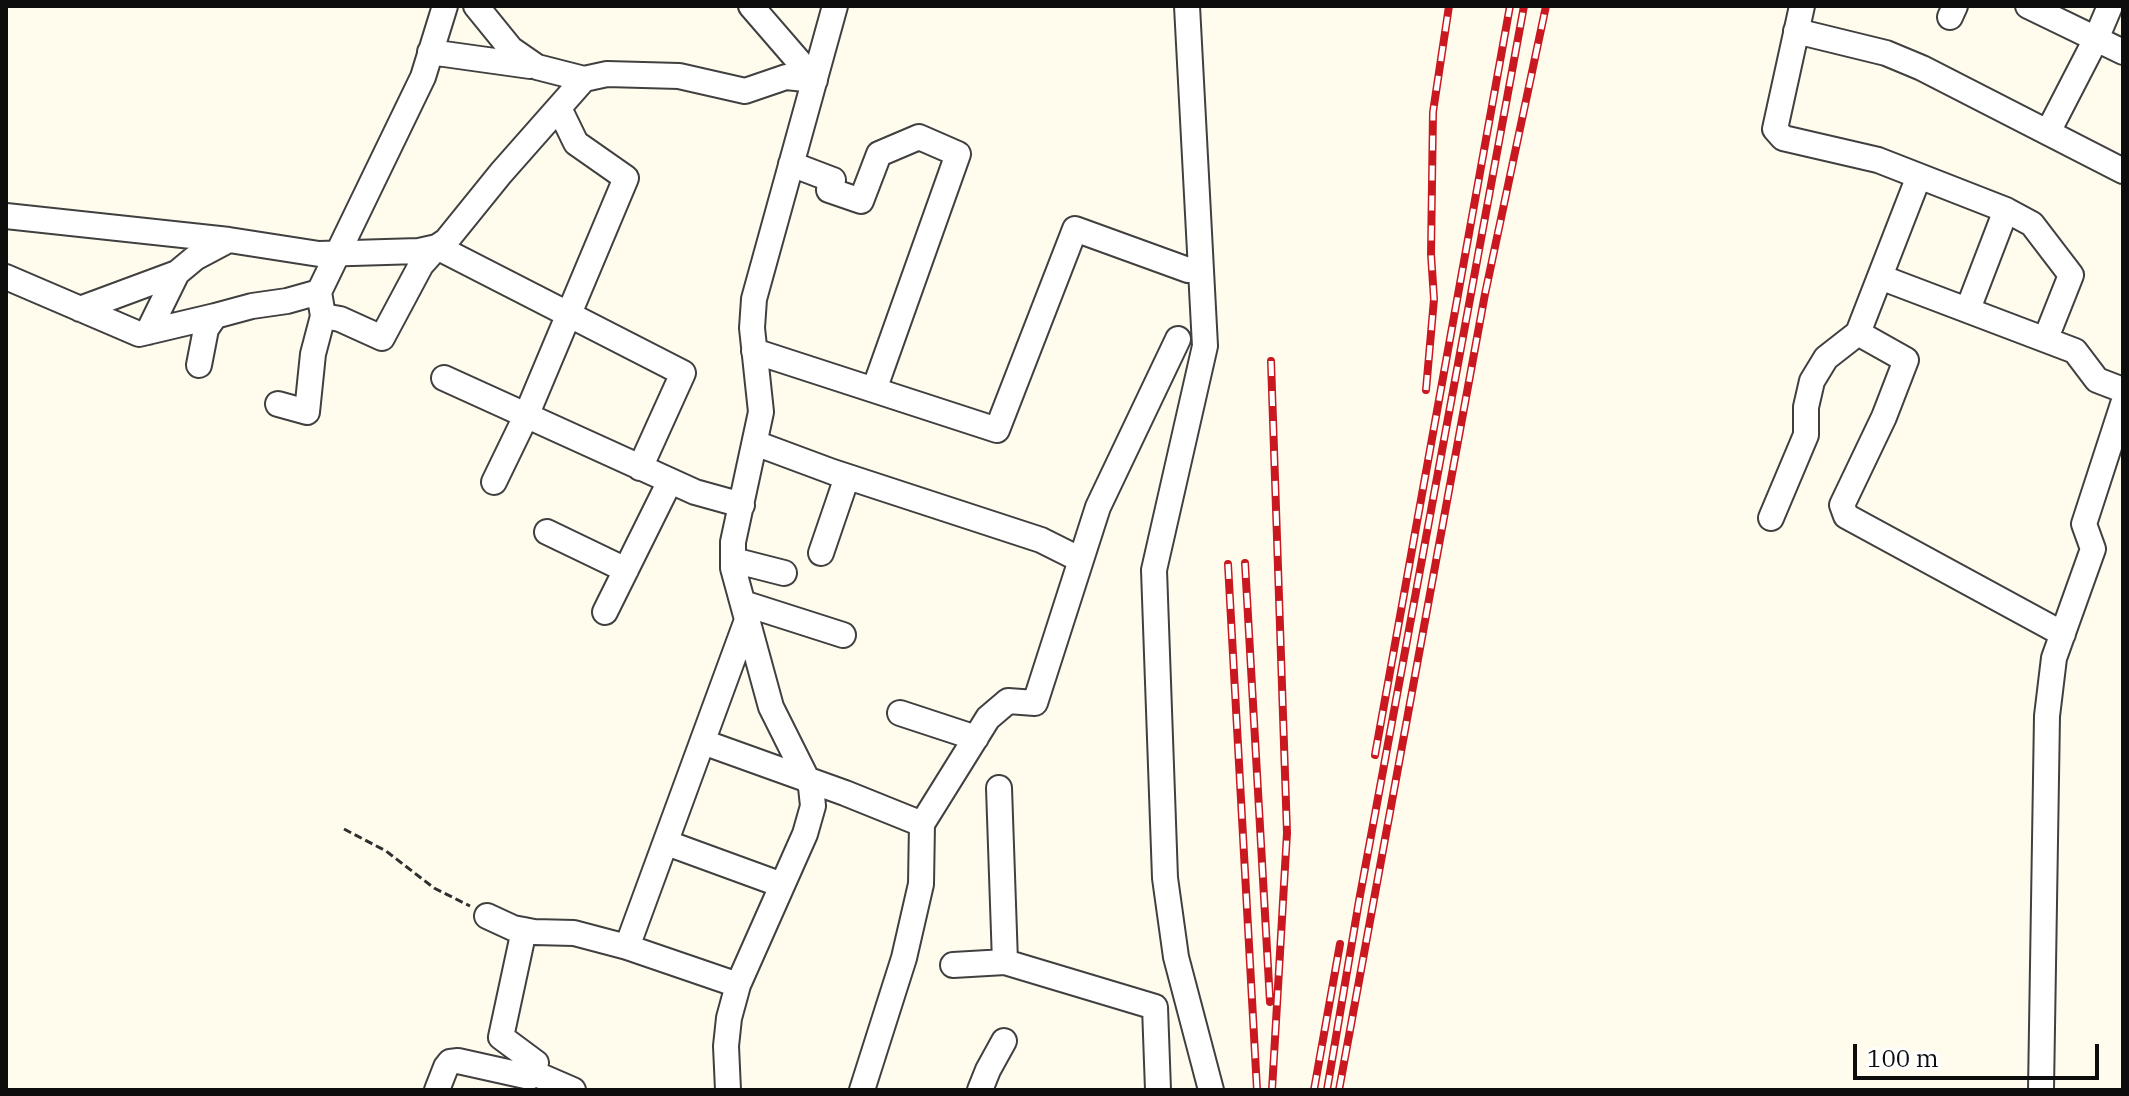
<!DOCTYPE html>
<html>
<head>
<meta charset="utf-8">
<style>
	body { margin:0 }
	#map { position:relative; width:2129px; height:1096px; overflow:hidden; background:#fffcee; font-family:"IBM Plex Serif",serif }
	canvas { display:block }
	.frame { position:absolute; inset:0; border:8px solid #0d0d0d; pointer-events:none }
	.scale { position:absolute; left:1853px; top:1044px; width:246px; height:36px; box-sizing:border-box; border:4px solid #0d0d0d; border-top:0; padding-left:10px; font-size:24px; line-height:28px; white-space:nowrap; color:#0d0d0d; -webkit-text-stroke:6px #fff; paint-order:stroke }
</style>
</head>
<body>
<div id="map">
<canvas width="2129" height="1096"></canvas>
<div class="frame"></div>
<div class="scale">100 m</div>
</div>
<script>
const c = document.querySelector('canvas').getContext('2d');
c.lineJoin = 'round';
const shape = rows => new Path2D(rows.map(r => 'M' + r).join(''));
function strokePath(path, color, width, dash) { c.strokeStyle = color; c.lineWidth = width; c.lineCap = dash ? 'butt' : 'round'; c.setLineDash(dash || []); c.stroke(path); }
const minor = shape([
	[445,6,423,77,319,292,323,316,340,319,382,338,421,265,437,247,683,373,640,468],
	[476,6,511,49,537,67,584,79],
	[751,6,815,80],
	[1187,6,1205,346,1154,570,1165,878,1176,957,1211,1090],
	[1802,6,1775,129,1783,138,1878,160,2006,210,2032,224,2071,275,2046,338],
	[2028,6,2123,52],
	[1950,17,1955,6],
	[1796,31,1886,53,1922,68,2123,171],
	[430,52,530,66],
	[2048,132,2096,39,2110,6],
	[6,216,229,240,319,254,419,251,437,247,446,241,501,173,584,79,607,74,679,76,745,91,786,77,815,80],
	[6,277,139,334,215,316],
	[1880,277,2075,351,2097,380,2123,390],
	[80,309,177,273],
	[1968,309,2006,210],
	[148,332,177,273,195,258,229,240],
	[1858,333,1906,360,1884,417,1842,505,1846,516,2063,634],
	[754,351,874,390,958,154,919,137,879,154,861,201,829,190,833,180,791,164],
	[199,365,206,329,215,316,252,306,287,301,319,292],
	[444,378,695,492,742,505],
	[874,390,997,430,1075,229,1188,270],
	[278,404,307,412,313,354,323,316],
	[755,443,833,472,1041,540,1081,560],
	[494,482,526,416,626,178,576,143,559,108],
	[1771,518,1806,435,1806,407,1812,381,1826,358,1858,333,1919,176],
	[547,532,626,570],
	[821,553,847,477],
	[733,560,784,573],
	[743,603,843,635],
	[605,612,670,481],
	[900,713,976,738],
	[703,742,845,793,922,824],
	[667,843,782,885],
	[487,916,513,928,534,932,574,933,627,947,738,985],
	[524,930,501,1037,536,1063],
	[627,947,747,620],
	[1005,962,1155,1007,1158,1090],
	[953,965,1005,962,999,788],
	[543,1077,573,1090],
	[437,1090,446,1067,450,1062,458,1061,530,1077],
	[728,1090,726,1046,729,1018,738,985,805,834,813,806,811,787,771,707,733,568,733,542,761,412,752,328,754,299,835,6],
	[862,1090,904,958,921,884,922,824,988,718,1008,701,1035,703,1098,507,1178,339],
	[980,1090,988,1070,1004,1041],
	[2041,1090,2047,716,2054,658,2093,549,2084,524,2123,404]
]);
strokePath(minor, '#404040', 28);
strokePath(shape([
	[344,829,386,851,434,888,470,906]
]), '#2f2f2f', 3, [8, 4]);
strokePath(minor, '#fff', 24);
const rail = shape([
	[1271,361,1287,833,1272,1090],
	[1426,390,1434,299,1431,254,1433,112,1449,6],
	[1245,563,1270,1002],
	[1228,564,1257,1090],
	[1375,755,1510,6],
	[1314,1090,1340,944],
	[1327,1090,1359,901,1524,6],
	[1339,1090,1485,294,1546,6]
]);
strokePath(rail, '#ca1821', 8);
strokePath(rail, '#fff', 5, [15]);
</script>
</body>
</html>
